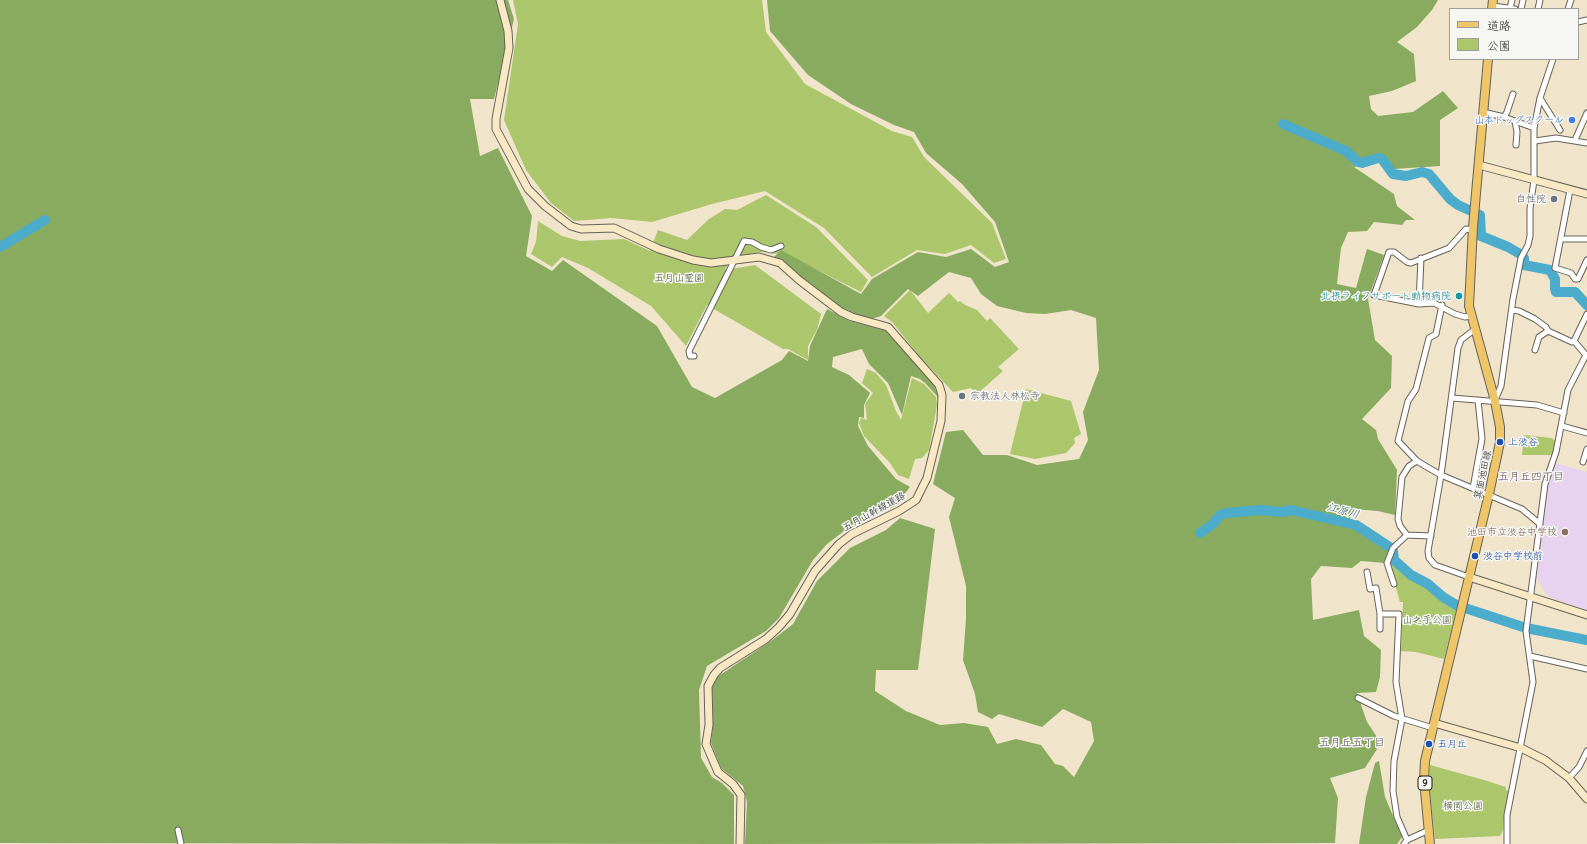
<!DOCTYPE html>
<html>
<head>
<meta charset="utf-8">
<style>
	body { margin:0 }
	#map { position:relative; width:1587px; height:844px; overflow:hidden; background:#f0e4cb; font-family:Delius,"Klee One",sans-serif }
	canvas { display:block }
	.legend { position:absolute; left:1449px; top:8px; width:130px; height:52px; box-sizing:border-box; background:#f6f6f2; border:1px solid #9f9f9c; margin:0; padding:5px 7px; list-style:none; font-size:12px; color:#1c1c1c }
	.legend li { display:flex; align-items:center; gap:8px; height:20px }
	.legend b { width:20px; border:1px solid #9f9f9c }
</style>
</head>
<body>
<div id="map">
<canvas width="1587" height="844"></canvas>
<ul class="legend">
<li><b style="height:5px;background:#eec569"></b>道路</li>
<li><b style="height:11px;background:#acc66c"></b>公園</li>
</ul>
</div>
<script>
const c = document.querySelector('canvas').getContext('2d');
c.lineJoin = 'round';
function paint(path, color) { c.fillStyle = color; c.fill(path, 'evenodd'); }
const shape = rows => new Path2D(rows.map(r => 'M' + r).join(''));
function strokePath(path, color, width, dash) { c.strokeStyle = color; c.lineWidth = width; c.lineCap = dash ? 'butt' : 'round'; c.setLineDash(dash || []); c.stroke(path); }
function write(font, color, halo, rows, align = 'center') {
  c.font = font + ' Delius,"Klee One",sans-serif'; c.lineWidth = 3; c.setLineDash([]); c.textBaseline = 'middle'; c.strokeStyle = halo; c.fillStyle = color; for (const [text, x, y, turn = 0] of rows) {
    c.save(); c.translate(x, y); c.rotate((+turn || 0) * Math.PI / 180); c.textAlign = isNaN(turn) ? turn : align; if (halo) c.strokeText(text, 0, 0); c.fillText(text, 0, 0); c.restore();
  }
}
paint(shape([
	[1555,463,1587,472,1587,610,1553,599,1546,594,1537,578,1548,485]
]), '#e7d2ef');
paint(shape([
	[513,0,762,0,766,32,805,84,892,131,912,137,924,157,992,223,1006,259,994,263,971,245,945,254,917,250,872,277,824,228,765,191,712,204,652,222,612,218,574,221,551,203,526,170,504,120,518,24],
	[766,195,816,227,868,280,861,292,787,255,761,252,731,257,725,270,755,265,821,314,817,330,808,346,808,360,788,349,783,349,707,305,686,346,651,306,588,268,562,257,552,267,531,254,536,242,538,221,562,236,580,241,624,239,650,251,658,230,687,240,709,219,725,209,737,210],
	[910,290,928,313,949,293,958,302,960,301,965,305,977,310,987,321,990,318,1019,349,998,367,1003,371,977,394,971,388,953,392,921,358,892,322,884,316],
	[867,369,876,373,886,385,896,411,901,420,912,378,924,384,936,397,937,405,929,450,922,458,915,459,909,479,898,475,890,463,864,436,859,423,861,418,867,420,865,404,873,393,862,383],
	[1026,389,1071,401,1081,434,1074,438,1075,443,1066,453,1035,459,1010,454],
	[1524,435,1551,438,1556,441,1552,455,1522,455],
	[1392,553,1394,562,1410,576,1428,585,1443,599,1457,606,1444,659,1416,652,1401,651,1403,602,1400,602,1390,566],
	[1430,765,1484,780,1506,787,1506,790,1510,791,1505,811,1503,830,1500,836,1435,839,1429,785]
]), '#acc66c');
paint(shape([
	[0,0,508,0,514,19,494,99,470,99,480,156,498,148,532,216,526,256,552,271,563,260,657,326,692,387,715,398,782,360,789,351,808,361,810,346,827,309,850,321,887,331,926,375,934,385,939,399,939,405,937,396,925,383,920,379,911,376,902,415,888,383,869,364,862,349,833,357,832,367,849,375,870,393,864,405,864,418,859,417,858,426,868,446,896,479,910,487,895,506,852,525,827,544,813,560,779,618,766,631,707,666,699,690,701,758,712,777,722,783,734,795,734,844,0,843],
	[767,0,1438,0,1432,10,1417,27,1397,42,1414,54,1416,81,1392,91,1369,96,1371,109,1378,116,1413,112,1443,91,1458,108,1440,120,1440,166,1394,169,1375,159,1354,167,1394,194,1397,206,1415,220,1406,220,1402,225,1374,222,1367,231,1348,232,1341,248,1337,284,1356,288,1367,249,1384,255,1368,299,1375,340,1392,356,1391,388,1362,419,1376,430,1378,439,1397,470,1395,515,1378,511,1352,509,1349,523,1393,549,1385,563,1361,561,1352,568,1321,566,1311,579,1313,620,1359,610,1364,636,1381,650,1380,677,1376,692,1357,693,1367,722,1381,743,1365,768,1330,778,1338,798,1335,843,745,844,747,802,743,786,721,768,711,743,713,725,712,688,717,677,771,641,793,624,817,581,850,548,886,530,900,518,935,529,918,670,876,670,875,691,906,711,940,725,964,723,988,727,997,744,1016,739,1041,745,1055,764,1063,766,1074,777,1094,741,1091,722,1063,709,1042,727,999,714,992,719,978,712,975,694,963,660,966,619,966,586,949,517,955,498,933,484,946,432,963,430,983,455,1007,455,1037,465,1079,459,1088,440,1083,412,1099,370,1096,318,1071,310,1045,314,1026,313,997,306,981,294,971,278,949,272,918,296,908,289,881,316,871,319,841,309,774,257,781,250,861,294,872,279,918,252,946,257,971,249,995,267,1009,262,995,222,962,184,926,153,914,132,894,125,851,104,808,75,770,31],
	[1379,761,1385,797,1402,837,1397,844,1359,844,1366,797,1375,763]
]), '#89ab60');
strokePath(shape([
	[1283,124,1346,151,1358,162,1362,163,1378,158,1382,159,1393,174,1406,176,1422,172,1429,174,1450,199,1458,205,1480,215,1481,236,1508,247,1520,254,1524,258,1524,265,1550,270,1555,279,1555,289,1556,292,1575,292,1587,305],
	[0,247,45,220],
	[1200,533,1213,524,1220,515,1226,513,1260,510,1281,512,1291,510,1356,525,1391,548,1393,551,1394,560,1411,575,1428,584,1443,597,1458,606],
	[1468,609,1526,628,1587,640]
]), '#4caccb', 10);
const street = shape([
	[1493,6,1515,9],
	[1510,8,1512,0],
	[1521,9,1523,0],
	[1538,9,1540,0],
	[1568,9,1571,0],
	[1578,22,1587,20],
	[1540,98,1560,130],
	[1483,112,1504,117,1534,128],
	[1504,117,1507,112,1513,94],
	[1515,121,1517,132,1516,145],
	[1575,140,1587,113],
	[1535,141,1556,138,1587,143],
	[1570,190,1555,268,1571,273,1575,279,1578,279,1587,260],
	[1561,239,1587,239],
	[1419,304,1421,258],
	[1442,305,1436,334,1429,338,1416,389,1408,401,1398,441,1417,461,1427,467,1441,475,1522,509,1540,524],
	[1512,310,1519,311,1535,319,1546,327,1548,331,1572,342,1574,341],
	[1470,316,1465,317,1455,314,1434,303,1419,304,1374,295,1389,252,1394,252,1407,262,1411,263,1449,248,1466,229,1473,230],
	[1535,350,1539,337,1548,331],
	[694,356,690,356,689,351,744,241,752,242,761,247,771,250,781,246],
	[1452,398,1537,405,1564,413],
	[1495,400,1501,386,1513,299,1521,258,1528,245,1530,236,1530,209,1534,180,1534,128,1540,98,1553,59],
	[1562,426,1587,433],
	[1583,462,1587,449],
	[1473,488,1482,439,1478,400],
	[1407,535,1400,526,1398,519,1402,477,1409,466,1417,461],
	[1367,572,1370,589,1376,588,1380,614,1399,614,1396,682,1402,719,1394,761,1393,791,1397,817,1407,840],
	[1469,577,1435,565,1429,558,1428,551,1441,475,1458,348,1461,340,1474,330],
	[1394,584,1387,563,1393,548,1407,535,1431,536],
	[1380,629,1380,614],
	[1530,656,1587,669],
	[1358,698,1394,716,1433,728],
	[1569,778,1579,767,1587,751],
	[178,830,181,844],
	[1404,844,1407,840,1429,830],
	[1507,844,1507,815,1533,682,1526,631,1545,484,1556,452,1568,390,1586,355,1574,341,1587,314]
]);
const secondary = shape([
	[500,0,508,31,509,48,496,119,496,129,528,189,545,206,571,226,581,229,614,228,659,249,693,260,711,263,759,257,780,263,799,280,841,312,852,317,888,327,939,385,942,395,941,421,927,478,916,500,899,511,852,534,839,544,815,571,790,614,779,627,766,639,720,668,714,675,708,686,709,725,706,744,718,772,733,784,741,795,740,844],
	[1479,165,1587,194],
	[1469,577,1587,615],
	[1434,723,1521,748,1545,760,1569,778,1587,799]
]);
const primary = shape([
	[1492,9,1493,0],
	[1430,844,1424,780,1425,761,1489,494,1500,442,1500,427,1495,401,1469,306,1473,227,1488,59]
]);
strokePath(street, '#666259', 7);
strokePath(secondary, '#666259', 9);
strokePath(primary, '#666259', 10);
strokePath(street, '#fff', 5);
strokePath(secondary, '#f8e8c3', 7);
strokePath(primary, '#eec569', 8);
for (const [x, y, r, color] of [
	[1572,120,4,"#3f7fe0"],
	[1554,199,4,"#6b7280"],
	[1459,296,4,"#0f9aa8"],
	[962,396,4,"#6b7280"],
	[1500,442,4,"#1a4fb4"],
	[1565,532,4,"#8d6e63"],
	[1475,556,4,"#1a4fb4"],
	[1429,744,4,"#1a4fb4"]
]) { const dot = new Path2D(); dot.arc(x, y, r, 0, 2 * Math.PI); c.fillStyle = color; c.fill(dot); strokePath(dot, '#f6f6f2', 1.5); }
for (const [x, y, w] of [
	[1425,783,14]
]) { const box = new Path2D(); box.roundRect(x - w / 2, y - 7, w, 14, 3); c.fillStyle = '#f6f6f2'; c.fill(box); strokePath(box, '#1c1c1c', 1); }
write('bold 9px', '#1c1c1c', null, [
	["9",1425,783]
]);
write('10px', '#366cbe', '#f6f6f2', [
	["山本ドッグスクール",1564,120]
], 'right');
write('10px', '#5b616d', '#f6f6f2', [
	["自性院",1546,199],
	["宗教法人林松寺",970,396,"left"]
], 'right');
write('10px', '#4e5838', '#f6f6f2', [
	["五月山霊園",679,278],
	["山之手公園",1427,620],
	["横岡公園",1463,806]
]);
write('10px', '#0d838f', '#f6f6f2', [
	["北摂ライフサポート動物病院",1451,296]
], 'right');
write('10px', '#164399', '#f6f6f2', [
	["上渋谷",1508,442],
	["渋谷中学校前",1483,556],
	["五月丘",1437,744]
], 'left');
write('10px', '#1c1c1c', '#f6f6f2', [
	["箕面池田線",1483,475,-78],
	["五月山幹線道路",874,512,-29]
]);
write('10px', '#785e54', '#f6f6f2', [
	["池田市立渋谷中学校",1557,532]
], 'right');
write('11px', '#604d5e', '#f6f6f2', [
	["五月丘四丁目",1531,477],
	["五月丘五丁目",1352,743]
]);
write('italic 11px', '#325d6b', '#f6f6f2', [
	["江原川",1343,511,16]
]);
</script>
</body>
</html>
